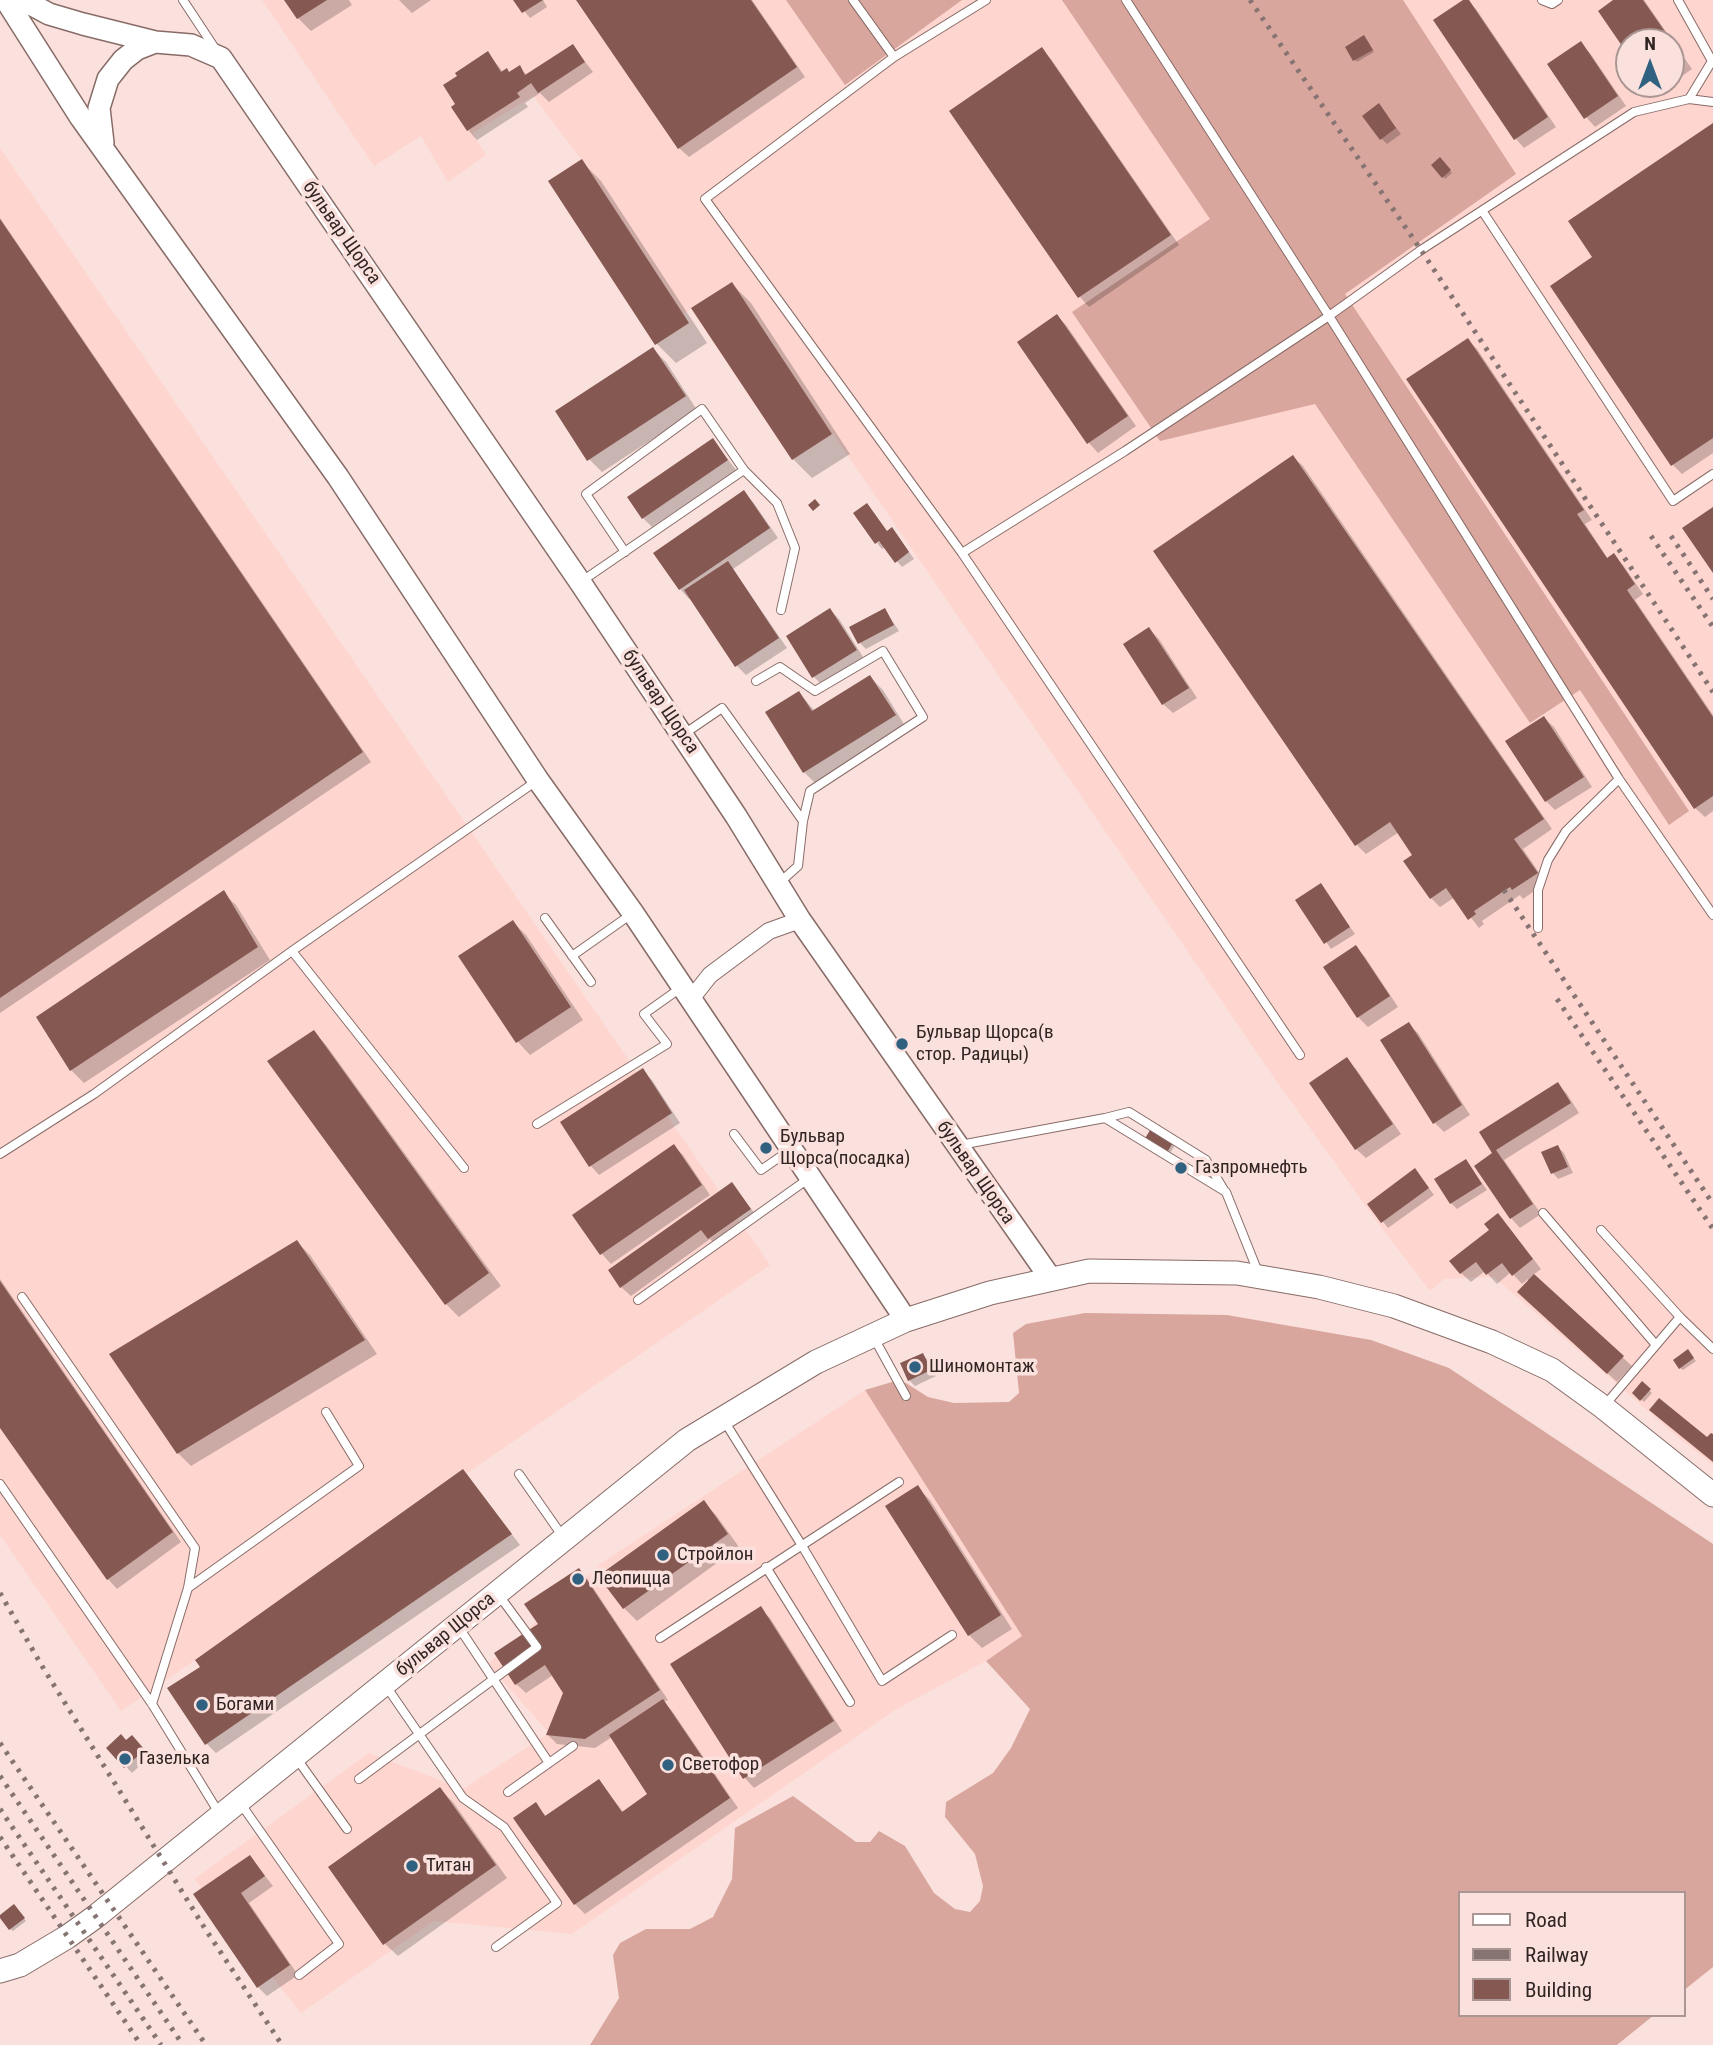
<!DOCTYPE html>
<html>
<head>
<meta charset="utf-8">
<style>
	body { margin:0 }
	#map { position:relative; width:1713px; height:2045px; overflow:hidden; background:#fbe1dd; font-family:"Roboto Condensed",sans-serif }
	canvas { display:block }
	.legend { position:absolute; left:1458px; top:1891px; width:228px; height:126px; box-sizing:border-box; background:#fbe1dd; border:2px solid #aa9693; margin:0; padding:9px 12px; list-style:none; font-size:21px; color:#312524 }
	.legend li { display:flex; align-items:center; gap:14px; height:35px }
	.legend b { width:35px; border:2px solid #aa9693 }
	.north { position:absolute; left:1615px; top:28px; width:70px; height:70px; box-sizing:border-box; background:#fbe1dd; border:2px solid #aa9693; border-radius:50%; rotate:0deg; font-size:19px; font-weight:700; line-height:28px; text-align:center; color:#312524 }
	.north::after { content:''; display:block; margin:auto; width:24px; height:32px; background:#316180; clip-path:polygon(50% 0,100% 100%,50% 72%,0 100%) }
</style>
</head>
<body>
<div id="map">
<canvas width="1713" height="2045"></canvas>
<ul class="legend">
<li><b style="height:9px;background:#fff"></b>Road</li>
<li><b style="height:9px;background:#867472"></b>Railway</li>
<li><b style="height:19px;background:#855851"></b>Building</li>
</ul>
<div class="north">N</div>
</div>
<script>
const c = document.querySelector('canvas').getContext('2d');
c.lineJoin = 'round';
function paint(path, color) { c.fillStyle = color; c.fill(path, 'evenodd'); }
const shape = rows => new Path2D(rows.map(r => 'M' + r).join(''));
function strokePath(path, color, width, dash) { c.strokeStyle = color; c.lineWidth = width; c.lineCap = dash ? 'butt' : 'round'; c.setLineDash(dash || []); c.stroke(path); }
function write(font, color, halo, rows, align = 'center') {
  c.font = font + ' "Roboto Condensed",sans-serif'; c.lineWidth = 7; c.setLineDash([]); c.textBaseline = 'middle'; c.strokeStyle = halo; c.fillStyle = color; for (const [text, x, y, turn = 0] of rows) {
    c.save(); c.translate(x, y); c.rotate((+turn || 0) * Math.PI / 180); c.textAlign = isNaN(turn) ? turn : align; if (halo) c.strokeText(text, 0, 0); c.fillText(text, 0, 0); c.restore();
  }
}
paint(shape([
	[262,0,1713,0,1713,1465,1680,1439,1494,1277,1444,1279,1430,1291,1377,1222,1277,1082,833,434,792,460,691,309,684,314,689,323,655,345,548,181,581,159,533,96,473,133,486,155,448,182,421,136,374,166],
	[1629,42,1671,42,1671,84,1629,84],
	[0,148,770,1265,121,1711,0,1535],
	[865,1390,1022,1636,986,1661,895,1710,572,1934,434,1921,301,2013,194,1879,369,1753,463,1789,549,1733,488,1664,603,1562]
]), '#fed5cf');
paint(shape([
	[786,0,962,0,845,85],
	[1062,0,1403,0,1516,174,1345,294,1689,811,1669,825,1580,690,1530,723,1315,404,1160,441,1072,312,1210,219],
	[1085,1313,1227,1315,1371,1340,1449,1368,1713,1544,1713,1967,1683,1991,1683,1893,1459,1893,1459,2015,1654,2015,1617,2045,590,2045,619,1998,613,1955,620,1943,646,1929,690,1929,713,1917,732,1879,735,1828,793,1796,856,1842,870,1842,879,1831,905,1846,934,1893,955,1909,970,1912,980,1901,983,1886,975,1854,945,1817,946,1802,993,1773,1011,1748,1030,1709,986,1661,1022,1636,865,1390,892,1382,906,1383,928,1397,954,1403,1009,1402,1019,1393,1013,1333,1026,1324]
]), '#d9a69e');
paint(shape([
	[286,0,349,0,352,5,311,31,298,18],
	[399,0,431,0,412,13],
	[515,0,543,0,547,7,530,18],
	[578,0,752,0,805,77,689,157,679,148],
	[1466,0,1476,9,1556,127,1524,148,1515,138],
	[1616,0,1644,0,1692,69,1671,84,1671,42,1629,42,1629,53],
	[1367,40,1374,52,1357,62,1355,60],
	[1581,44,1590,53,1626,106,1595,127,1586,117],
	[573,46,593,72,549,102,540,93,525,103,528,107,477,140,468,130,488,53,503,72,510,74,519,68,527,75],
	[1041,50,1051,59,1179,245,1089,307,1080,297,951,111],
	[1650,84,1671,84,1659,92],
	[1384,112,1401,134,1387,144,1381,138],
	[1713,125,1713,453,1682,474,1673,465,1595,258],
	[1440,160,1452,173,1445,179,1433,165],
	[581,161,601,181,707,343,676,363,657,344],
	[0,218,371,762,0,1013],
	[732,284,751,303,850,454,812,478,793,459],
	[1057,316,1066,325,1136,426,1098,453,1089,443,1020,343],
	[1468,340,1477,349,1592,520,1585,524,1608,559,1614,556,1623,565,1643,594,1635,600,1713,715,1713,811,1705,817,1695,808],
	[653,349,666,362,697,410,602,472,589,459],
	[713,440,736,470,652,527,643,518],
	[1293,457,1303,466,1552,829,1523,849,1546,883,1523,899,1520,895,1482,921,1484,924,1479,928,1455,897,1440,907,1431,898,1415,855,1399,832,1366,854,1357,845],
	[744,493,753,502,778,538,733,569,787,648,746,675,737,666,691,597,689,599,680,589],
	[888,533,898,536,914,559,902,567,885,547,882,549,877,543],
	[830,610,839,619,865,660,823,686,814,677],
	[885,610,899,631,866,649,860,643],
	[1149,629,1159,639,1197,698,1173,713,1163,704],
	[870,677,883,690,907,729,817,785,804,772,799,693,815,711],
	[1544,718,1554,727,1592,787,1555,810,1546,801],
	[1321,886,1355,934,1331,949,1298,901],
	[223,893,236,905,270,960,84,1083,71,1070],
	[513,922,526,935,583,1020,530,1055,518,1042,461,957],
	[1356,947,1365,957,1398,1007,1368,1027,1358,1017,1325,967],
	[1408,1024,1418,1033,1470,1115,1444,1132,1434,1122],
	[314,1032,326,1045,501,1286,459,1317,446,1304,270,1062],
	[1347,1060,1356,1069,1401,1134,1366,1158,1356,1149],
	[642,1071,652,1080,680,1123,599,1175,590,1165],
	[1558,1084,1567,1094,1579,1113,1504,1160,1541,1214,1520,1228,1511,1218,1495,1154,1481,1133],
	[1177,1142,1167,1158,1144,1143],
	[674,1146,683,1155,710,1195,611,1264,602,1254,574,1215],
	[1558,1147,1564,1153,1573,1173,1558,1179,1553,1173],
	[1466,1161,1487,1190,1457,1209,1451,1203],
	[1420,1176,1434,1195,1388,1228,1369,1204],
	[732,1184,759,1219,719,1248,710,1239,631,1296,621,1287],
	[1507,1225,1541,1269,1533,1275,1632,1366,1617,1382,1529,1301,1528,1279,1522,1284,1511,1272,1497,1284,1485,1271,1471,1282,1461,1273],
	[297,1242,310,1255,377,1354,191,1466,178,1453,111,1354],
	[0,1279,181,1542,117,1589,108,1579,0,1425],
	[1690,1354,1696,1361,1683,1370,1680,1368],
	[923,1355,929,1361,936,1376,915,1386,909,1380],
	[1642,1384,1652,1393,1644,1402,1634,1393],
	[463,1471,520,1545,216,1753,206,1743,202,1667],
	[917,1487,930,1500,1012,1629,982,1648,969,1635],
	[704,1503,716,1515,739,1547,637,1621,624,1608],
	[579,1570,588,1580,668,1700,664,1702,672,1711,738,1808,585,1914,575,1904,515,1818,535,1805,547,1817,599,1781,624,1813,649,1795,612,1737,595,1748,557,1744,548,1735,565,1693,553,1675,526,1693,516,1684,540,1624],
	[760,1609,770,1618,842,1731,754,1788,745,1778,672,1665],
	[132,1738,149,1757,132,1773,109,1748],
	[440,1789,453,1802,507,1878,398,1956,385,1944],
	[250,1857,273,1886,249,1903,298,1975,267,1996,258,1987,195,1895],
	[16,1909,26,1921,13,1931,10,1929]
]), '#0003');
paint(shape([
	[284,0,327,0,297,19],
	[513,0,543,0,522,13],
	[576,0,751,0,797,67,678,149],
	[1463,0,1469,0,1548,117,1514,140,1433,20],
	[1613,0,1643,0,1684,59,1671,68,1671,42,1629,42,1629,56,1598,11],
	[1364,35,1373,50,1353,61,1345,47],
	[1581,41,1618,96,1584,119,1547,64],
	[573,44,585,62,538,93,531,83,517,93,520,97,467,131,451,107,455,104,443,85,457,76,455,73,488,51,501,72,507,68,509,72,520,65,525,75],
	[1042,47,1171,235,1078,298,949,111],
	[1379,103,1396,128,1380,140,1362,116],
	[1713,123,1713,438,1671,466,1550,286,1592,257,1568,221],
	[1440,157,1451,170,1442,178,1431,165],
	[582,159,689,323,655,345,548,181],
	[0,219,363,752,0,998],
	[732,282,832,434,792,460,691,308],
	[1057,314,1128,416,1087,444,1017,342],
	[1468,338,1584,510,1577,514,1607,558,1614,553,1635,584,1627,590,1713,717,1713,796,1694,809,1406,379],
	[653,347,686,396,587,461,555,411],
	[713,438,728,460,642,519,627,497],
	[1293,455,1544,819,1514,839,1538,873,1512,890,1510,887,1474,911,1476,914,1468,920,1446,888,1430,899,1403,861,1412,855,1390,822,1355,846,1153,551],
	[744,490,770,528,679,590,653,553],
	[815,499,820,505,813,511,808,505],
	[867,503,887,531,892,527,909,552,895,563,879,541,875,544,853,513],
	[1713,507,1713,573,1682,528],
	[728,561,779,638,735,667,684,590],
	[830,608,857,650,812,678,786,636],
	[885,608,894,625,858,644,849,627],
	[1149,627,1189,688,1162,705,1123,644],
	[870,675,896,715,803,773,765,712,799,691,812,711],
	[1544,716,1584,777,1545,802,1505,741],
	[1321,883,1350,927,1324,944,1295,900],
	[224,890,258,947,70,1071,36,1017],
	[513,920,571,1007,516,1043,458,956],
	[1356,945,1390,996,1357,1018,1323,967],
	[1409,1022,1462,1105,1433,1124,1380,1040],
	[314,1030,489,1273,445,1305,267,1061],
	[1347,1057,1393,1124,1355,1150,1309,1083],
	[643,1068,672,1113,589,1167,560,1122],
	[1558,1082,1571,1103,1496,1150,1533,1204,1510,1219,1474,1166,1492,1153,1479,1132],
	[1154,1124,1176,1138,1164,1157,1142,1143],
	[674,1144,702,1185,600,1255,572,1215],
	[1558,1145,1568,1167,1551,1174,1541,1152],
	[1466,1159,1482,1184,1450,1204,1434,1179],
	[1415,1168,1429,1188,1381,1223,1367,1204],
	[732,1182,751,1209,708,1239,701,1230,620,1288,608,1270],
	[1498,1213,1533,1259,1512,1276,1502,1263,1486,1275,1476,1262,1460,1274,1449,1261,1489,1230,1484,1224],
	[297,1240,365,1340,177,1454,109,1354],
	[1534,1274,1624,1356,1607,1374,1517,1292],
	[0,1281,173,1532,107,1580,0,1428],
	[1688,1349,1694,1358,1679,1369,1673,1360],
	[923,1353,931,1370,908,1381,900,1363],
	[1642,1381,1651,1389,1640,1401,1632,1393],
	[1659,1398,1707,1437,1711,1433,1713,1434,1713,1462,1649,1410],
	[463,1469,512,1534,205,1745,167,1688,200,1667,195,1660],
	[918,1485,1001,1615,968,1636,885,1506],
	[704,1500,728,1534,623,1609,598,1576],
	[579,1568,660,1690,585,1739,546,1735,563,1693,545,1665,515,1685,494,1653,538,1624,524,1604],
	[761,1606,834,1721,743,1779,670,1664],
	[663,1699,730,1798,574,1905,513,1818,536,1802,545,1816,599,1779,622,1812,647,1794,609,1735],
	[121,1734,126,1740,132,1735,145,1750,124,1768,106,1748],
	[440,1787,496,1865,383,1945,328,1867],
	[250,1855,265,1876,241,1893,290,1965,257,1988,193,1894],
	[14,1904,25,1918,9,1930,0,1918,0,1915]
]), '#855851');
const service = shape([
	[183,0,216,50],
	[853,0,894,57],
	[986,0,894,57,705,199,962,553,1300,1055],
	[1126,0,1329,316,1619,779,1713,915],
	[1542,0,1552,4,1558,0],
	[1678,0,1712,61,1689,99],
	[1483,212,1673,501,1713,474],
	[625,552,586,494,702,409,744,470,777,503,795,548,781,610],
	[962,553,1125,451,1329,316,1421,250,1634,112,1689,99,1713,102],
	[582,581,744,470],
	[756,681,780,667,815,691,883,651,923,717,810,791,803,821,798,866,778,884],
	[684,734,722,708,803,821],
	[545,918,591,982],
	[1538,928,1538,890,1548,860,1566,831,1619,779],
	[292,951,464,1168],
	[572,956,633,913],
	[1105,1118,1129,1112,1206,1160,1224,1190],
	[537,1124,667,1044,644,1014,682,987],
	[734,1134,761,1170,790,1150],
	[960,1145,1105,1118,1226,1192,1258,1272],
	[0,1154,94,1094,292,951,538,780],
	[1543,1213,1656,1345],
	[1601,1230,1680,1317,1605,1405],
	[22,1297,195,1548,188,1588,152,1704],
	[638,1300,808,1179],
	[1680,1317,1713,1349],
	[874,1338,906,1396],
	[723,1419,801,1544,882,1681,952,1635],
	[519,1474,563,1537],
	[0,1484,152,1704,219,1813],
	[766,1567,850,1702],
	[188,1588,359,1466,326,1412],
	[458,1626,549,1763],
	[660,1638,899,1482],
	[386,1686,463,1798,504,1827,557,1903,496,1947],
	[297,1759,347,1829],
	[359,1779,537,1647,498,1594],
	[508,1792,573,1746],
	[241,1804,339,1944,299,1975]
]);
const minor = shape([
	[691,999,710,975,769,931,800,920]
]);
const tertiary = shape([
	[6,0,81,118,338,477,538,780,633,913,906,1320],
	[23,0,49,14,83,24,155,42,191,45,221,58,580,582,736,816,800,920,1051,1279],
	[103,143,99,108,108,79,123,60,137,49,155,42]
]);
const secondary = shape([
	[0,1971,20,1965,67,1937,95,1917,687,1440,816,1362,906,1320,990,1293,1089,1271,1237,1273,1319,1287,1394,1306,1492,1342,1552,1370,1603,1407,1713,1495]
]);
strokePath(service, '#876b67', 10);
strokePath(minor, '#876b67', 18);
strokePath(tertiary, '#876b67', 24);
strokePath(secondary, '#876b67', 25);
strokePath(service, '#fff', 8);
strokePath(minor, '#fff', 16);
strokePath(tertiary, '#fff', 21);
strokePath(secondary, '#fff', 23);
strokePath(shape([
	[1250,0,1421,250,1713,692],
	[1651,536,1713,627],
	[1671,536,1713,599],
	[1504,890,1713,1204],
	[1557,999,1713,1229],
	[0,1593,42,1666,204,1927,282,2045],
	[0,1743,206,2045],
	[0,1776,183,2045],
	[0,1809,161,2045],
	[0,1837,141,2045]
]), '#867472', 5, [3.5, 7]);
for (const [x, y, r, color] of [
	[902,1044,7,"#316180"],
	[766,1148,7,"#316180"],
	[1181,1168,7,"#316180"],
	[915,1367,7,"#316180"],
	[663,1555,7,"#316180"],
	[578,1579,7,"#316180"],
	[202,1705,7,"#316180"],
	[125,1759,7,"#316180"],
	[668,1765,7,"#316180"],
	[412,1866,7,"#316180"]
]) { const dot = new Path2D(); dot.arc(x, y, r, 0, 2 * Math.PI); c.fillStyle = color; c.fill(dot); strokePath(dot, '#fbe1dd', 2.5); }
write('19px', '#312524', '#fbe1dd', [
	["бульвар Щорса",341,233,55],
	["бульвар Щорса",660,702,56],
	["бульвар Щорса",975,1173,55],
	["бульвар Щорса",446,1635,-39]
]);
write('19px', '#312524', '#fbe1dd', [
	["Бульвар Щорса(в",916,1033],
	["стор. Радицы)",916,1055],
	["Бульвар",780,1137],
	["Щорса(посадка)",780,1159],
	["Газпромнефть",1195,1168],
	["Шиномонтаж",929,1367],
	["Стройлон",677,1555],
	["Леопицца",592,1579],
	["Богами",216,1705],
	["Газелька",139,1759],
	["Светофор",682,1765],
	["Титан",426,1866]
], 'left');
</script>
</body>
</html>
